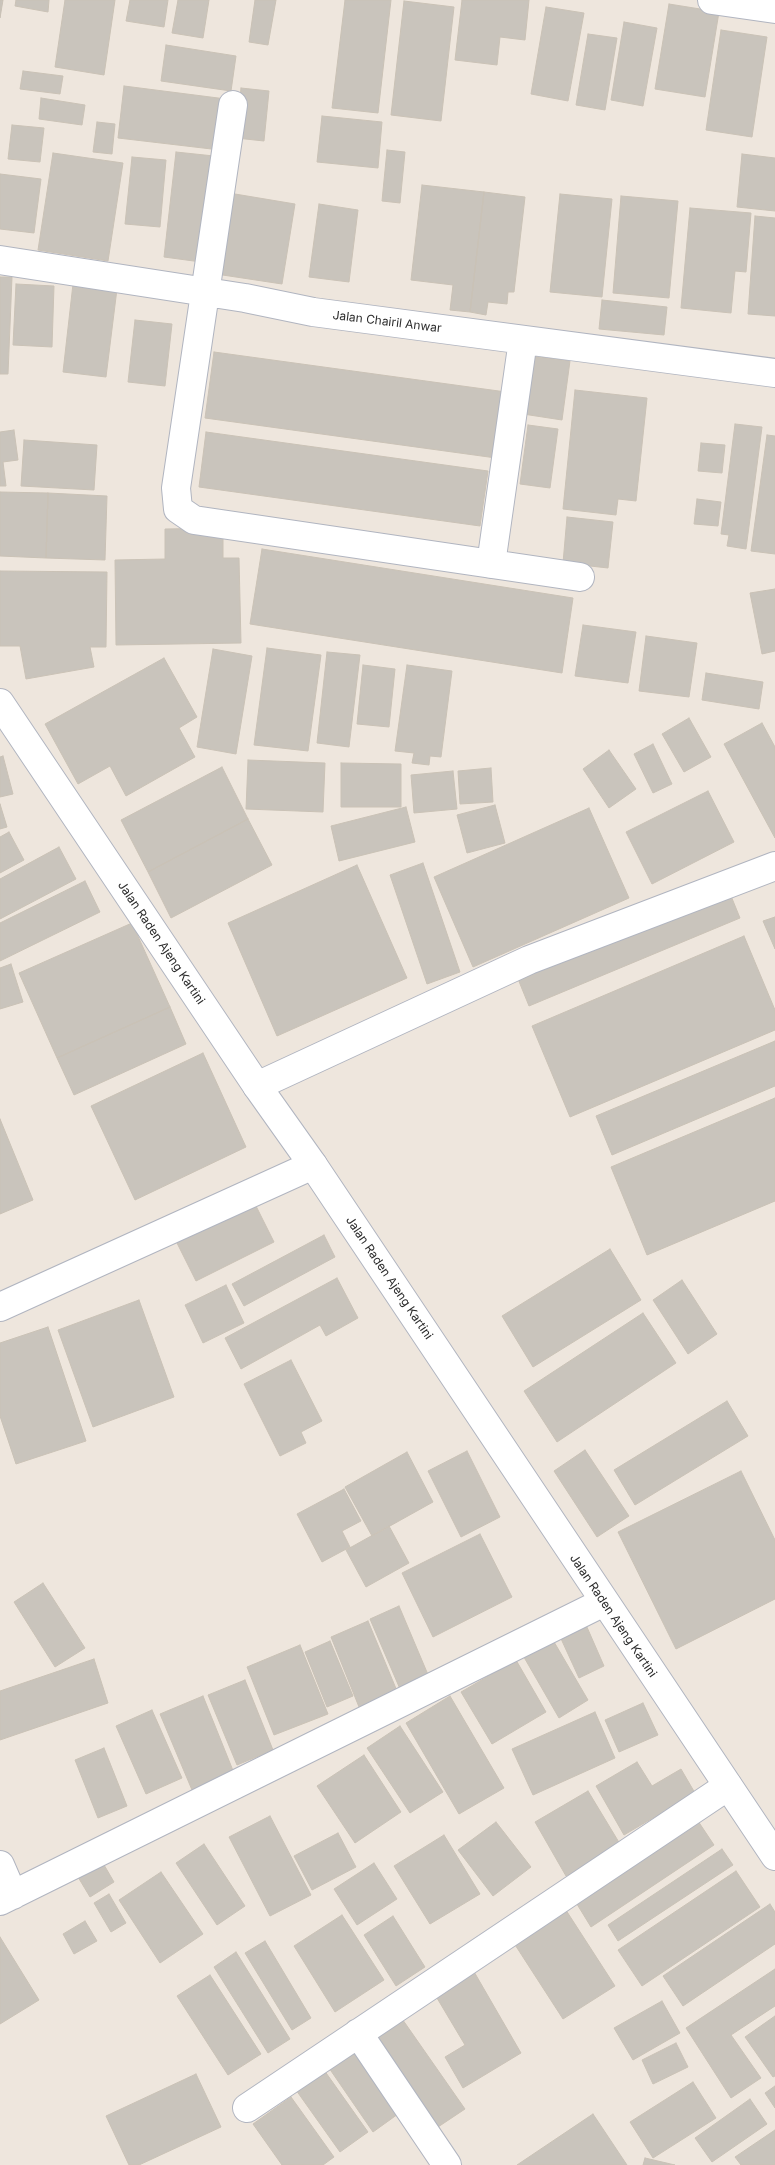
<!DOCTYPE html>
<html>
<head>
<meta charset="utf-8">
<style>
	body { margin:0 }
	canvas { display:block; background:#eee6dd }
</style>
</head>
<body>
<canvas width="775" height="2165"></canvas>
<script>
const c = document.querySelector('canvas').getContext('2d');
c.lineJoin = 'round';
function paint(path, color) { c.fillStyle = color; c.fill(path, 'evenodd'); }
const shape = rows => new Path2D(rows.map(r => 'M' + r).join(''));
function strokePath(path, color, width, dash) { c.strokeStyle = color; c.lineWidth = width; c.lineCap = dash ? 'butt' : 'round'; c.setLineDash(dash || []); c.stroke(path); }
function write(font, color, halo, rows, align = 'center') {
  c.font = font + ' Inter,sans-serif'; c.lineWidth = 4; c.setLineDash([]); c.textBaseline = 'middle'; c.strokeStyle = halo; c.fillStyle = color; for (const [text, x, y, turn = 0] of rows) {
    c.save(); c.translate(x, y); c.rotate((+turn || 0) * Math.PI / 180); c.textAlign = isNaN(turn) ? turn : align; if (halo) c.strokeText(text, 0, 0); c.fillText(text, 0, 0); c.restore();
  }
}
const building = shape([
	[0,0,3,0,0,18,0,0],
	[16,0,49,0,48,12,15,6,16,0],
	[65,0,115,0,104,75,55,67,65,0],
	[130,0,168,0,164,27,126,21,130,0],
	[178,0,209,0,203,38,172,33,178,0],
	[255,0,276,0,268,45,249,42,255,0],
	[345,0,391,0,378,113,332,108,345,0],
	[462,0,529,0,525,40,500,37,497,65,455,60,462,0],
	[404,1,454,7,441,121,391,115,404,1],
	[669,4,719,12,705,97,655,89,669,4],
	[546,7,584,13,568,101,531,94,546,7],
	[624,22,657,28,643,106,611,100,624,22],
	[721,30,767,37,752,137,706,130,721,30],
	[588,34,617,38,605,110,576,105,588,34],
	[166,45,236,56,231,91,161,81,166,45],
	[23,71,63,76,60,94,20,89,23,71],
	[124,86,226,99,220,150,118,138,124,86],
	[241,88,269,91,264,141,236,138,241,88],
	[41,98,85,105,82,125,39,119,41,98],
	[322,116,382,122,378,168,317,162,322,116],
	[97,122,115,124,112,154,93,152,97,122],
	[12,125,44,128,40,162,8,159,12,125],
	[387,150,405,152,400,203,382,201,387,150],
	[176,152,214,156,201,262,164,257,176,152],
	[53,153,123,163,108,261,38,250,53,153],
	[742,154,775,158,775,211,737,207,742,154],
	[132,157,166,160,160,227,125,224,132,157],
	[0,174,41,179,34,233,0,229,0,174],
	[422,185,484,192,470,312,450,310,453,285,411,280,422,185],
	[484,192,525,197,514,292,508,292,507,304,488,302,486,315,470,312,484,192],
	[229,193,295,204,282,284,216,274,229,193],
	[560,194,612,199,602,297,550,292,560,194],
	[621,196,678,201,669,298,613,293,621,196],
	[319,204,358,210,349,282,309,277,319,204],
	[690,208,751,213,746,272,735,271,731,313,681,308,690,208],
	[755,216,775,218,775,316,748,314,755,216],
	[0,277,12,277,8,374,0,374,0,277],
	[16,284,54,286,52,347,13,345,16,284],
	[73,284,117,289,106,377,63,372,73,284],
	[602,300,667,307,664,335,599,329,602,300],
	[135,320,172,324,165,386,128,382,135,320],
	[214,352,506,392,496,458,205,418,214,352],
	[531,356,570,361,562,420,523,414,531,356],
	[575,390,647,398,636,501,618,499,616,515,563,509,575,390],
	[735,424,762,427,746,549,727,546,729,535,721,534,735,424],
	[528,425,558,429,550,488,520,484,528,425],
	[14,430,18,460,3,462,6,486,0,486,0,432,14,430],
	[206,432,488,471,480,526,199,487,206,432],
	[767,435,775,436,775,554,751,551,767,435],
	[24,440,97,445,94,490,21,486,24,440],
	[701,443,725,445,722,473,698,471,701,443],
	[0,492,48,493,46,558,0,556,0,492],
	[48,493,107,496,105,560,46,558,48,493],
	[697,499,721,502,718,526,694,524,697,499],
	[567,517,613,522,608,568,563,563,567,517],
	[223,528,223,558,239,558,241,643,116,645,115,560,165,559,165,529,223,528],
	[262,549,573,598,562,673,250,624,262,549],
	[0,571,107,572,106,647,90,647,94,667,26,679,20,646,0,646,0,571],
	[775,589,775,651,762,654,750,593,775,589],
	[583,625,636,632,628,683,575,676,583,625],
	[646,636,697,643,689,697,639,691,646,636],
	[267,648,321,655,308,751,254,745,267,648],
	[213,649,252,656,236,754,197,747,213,649],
	[327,652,360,655,349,747,317,743,327,652],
	[164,658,197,717,179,728,195,757,126,796,110,766,78,784,45,724,164,658],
	[363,665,395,669,389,727,357,724,363,665],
	[407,665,452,671,441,757,430,756,429,765,412,763,414,753,395,751,407,665],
	[706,673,763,682,759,709,702,700,706,673],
	[689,718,711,757,684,772,662,734,689,718],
	[762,723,775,747,775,838,724,744,762,723],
	[653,744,672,784,653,793,634,754,653,744],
	[609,750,636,789,609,808,583,769,609,750],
	[3,756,13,794,0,797,0,757,3,756],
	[248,760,325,763,323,812,246,809,248,760],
	[341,763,401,764,401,807,341,807,341,763],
	[222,767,248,819,148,872,121,820,222,767],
	[491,768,493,802,460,804,458,771,491,768],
	[453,771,457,809,414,813,411,775,453,771],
	[708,791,734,842,652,884,626,832,708,791],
	[0,804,7,827,0,829,0,804],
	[495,805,505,843,467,853,457,815,495,805],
	[406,807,415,842,339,861,331,826,406,807],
	[589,808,629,898,473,967,434,877,589,808],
	[248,819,272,865,171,918,148,872,248,819],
	[9,832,24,860,0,873,0,837,9,832],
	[59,847,76,879,0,919,0,879,59,847],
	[423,863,460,972,427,984,390,875,423,863],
	[357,865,407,978,277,1036,228,923,357,865],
	[85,881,100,912,0,961,0,923,85,881],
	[729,891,740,918,529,1006,518,979,729,891],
	[775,917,775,949,763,921,775,917],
	[132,923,170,1007,57,1058,19,973,132,923],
	[744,936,775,1010,775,1030,570,1117,532,1026,744,936],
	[11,964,23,1002,0,1009,0,968,11,964],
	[170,1007,186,1044,74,1095,57,1058,170,1007],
	[775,1041,775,1086,612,1155,596,1116,775,1041],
	[203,1053,246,1147,135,1200,91,1106,203,1053],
	[775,1098,775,1201,647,1255,611,1167,775,1098],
	[0,1119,33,1200,0,1214,0,1119],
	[252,1198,274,1242,196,1281,174,1237,252,1198],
	[324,1235,335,1257,244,1306,232,1284,324,1235],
	[610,1249,641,1300,533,1367,502,1316,610,1249],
	[337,1278,358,1318,326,1336,320,1325,241,1369,225,1338,337,1278],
	[682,1280,717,1334,688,1354,653,1300,682,1280],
	[226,1285,244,1323,203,1343,185,1305,226,1285],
	[139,1300,174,1397,93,1427,58,1330,139,1300],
	[643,1313,676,1363,557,1442,524,1391,643,1313],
	[48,1327,86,1441,16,1464,0,1416,0,1343,48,1327],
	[291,1360,322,1421,301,1432,306,1443,280,1456,244,1384,291,1360],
	[727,1401,748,1436,635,1505,614,1470,727,1401],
	[585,1450,629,1516,597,1537,554,1471,585,1450],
	[467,1451,500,1517,461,1537,428,1471,467,1451],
	[407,1452,433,1502,372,1536,345,1487,407,1452],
	[741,1471,775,1540,775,1599,676,1649,618,1532,741,1471],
	[344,1489,361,1521,342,1531,350,1547,322,1562,297,1514,344,1489],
	[389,1526,409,1563,366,1587,346,1550,389,1526],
	[480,1534,512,1597,433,1637,402,1573,480,1534],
	[43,1583,85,1648,55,1667,14,1602,43,1583],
	[399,1606,429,1677,400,1689,370,1619,399,1606],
	[583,1618,604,1666,579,1678,557,1630,583,1618],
	[368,1621,397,1691,359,1707,331,1637,368,1621],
	[550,1635,588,1700,559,1718,521,1652,550,1635],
	[330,1641,353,1696,327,1707,305,1652,330,1641],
	[300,1645,328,1714,274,1735,247,1667,300,1645],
	[94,1659,108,1703,0,1740,0,1691,94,1659],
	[516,1660,546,1712,492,1744,461,1692,516,1660],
	[245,1680,273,1750,237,1765,208,1695,245,1680],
	[203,1696,234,1773,192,1790,160,1714,203,1696],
	[450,1696,504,1788,459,1814,406,1723,450,1696],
	[643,1703,658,1735,619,1752,605,1720,643,1703],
	[152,1710,182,1778,146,1794,116,1726,152,1710],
	[595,1712,615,1758,533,1795,512,1749,595,1712],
	[400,1726,443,1792,410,1813,367,1748,400,1726],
	[104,1748,127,1806,98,1818,75,1760,104,1748],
	[364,1755,401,1812,355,1843,317,1786,364,1755],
	[637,1762,652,1786,681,1769,695,1793,624,1835,596,1786,637,1762],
	[588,1791,620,1844,566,1876,535,1822,588,1791],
	[694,1815,714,1845,591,1927,572,1896,694,1815],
	[270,1816,311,1895,270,1916,229,1837,270,1816],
	[496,1822,531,1867,493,1896,458,1850,496,1822],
	[338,1833,356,1867,312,1890,294,1856,338,1833],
	[444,1835,480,1894,430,1924,394,1866,444,1835],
	[204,1844,245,1906,217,1925,176,1863,204,1844],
	[722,1849,733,1865,618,1941,608,1925,722,1849],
	[100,1858,114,1882,90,1897,75,1872,100,1858],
	[374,1863,397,1899,357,1925,334,1889,374,1863],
	[736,1871,760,1907,642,1986,618,1950,736,1871],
	[161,1872,203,1934,160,1963,119,1900,161,1872],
	[109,1894,126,1923,111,1932,94,1903,109,1894],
	[562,1904,615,1986,563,2019,510,1937,562,1904],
	[770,1904,775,1912,775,1944,683,2006,663,1976,770,1904],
	[342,1915,384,1980,335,2012,294,1946,342,1915],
	[393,1916,425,1967,396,1986,364,1935,393,1916],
	[85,1921,97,1941,74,1954,63,1934,85,1921],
	[0,1937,39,2000,0,2024,0,1937],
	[265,1941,311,2018,292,2030,245,1953,265,1941],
	[236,1952,290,2039,268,2053,214,1967,236,1952],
	[775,1969,775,2006,731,2035,761,2078,731,2098,686,2028,775,1969],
	[473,1970,521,2053,463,2088,445,2057,465,2045,434,1993,473,1970],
	[210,1975,261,2054,228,2075,177,1996,210,1975],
	[662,2001,680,2033,633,2060,614,2028,662,2001],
	[398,2013,465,2109,432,2131,366,2036,398,2013],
	[775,2016,775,2076,773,2077,745,2037,775,2016],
	[676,2043,688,2067,653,2084,642,2060,676,2043],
	[360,2046,405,2109,373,2132,329,2068,360,2046],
	[324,2070,368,2132,340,2152,296,2090,324,2070],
	[196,2074,221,2127,139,2165,129,2165,106,2116,196,2074],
	[693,2082,716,2118,653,2158,630,2122,693,2082],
	[775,2086,775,2108,765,2093,775,2086],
	[291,2097,334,2157,323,2165,282,2165,253,2124,291,2097],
	[750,2099,767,2124,712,2162,695,2138,750,2099],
	[593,2114,627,2165,517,2165,593,2114],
	[775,2130,775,2165,741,2165,735,2157,775,2130],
	[645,2158,675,2165,643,2165,645,2158]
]);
paint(building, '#c9c4bc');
strokePath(building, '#cac2b6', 1);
const street = shape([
	[712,0,775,9],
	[233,105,176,488,178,509,194,520,580,577],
	[0,260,245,298,313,312,775,373],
	[491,564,523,340],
	[257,1086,529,960,775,866],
	[0,1307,313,1165],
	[0,1865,13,1895],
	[0,1901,604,1602],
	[358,2033,447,2165],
	[247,2108,728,1786]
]);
const secondary = shape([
	[0,703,257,1086,313,1165,775,1856]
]);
strokePath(street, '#b1b5c0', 30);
strokePath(secondary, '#b1b5c0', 30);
strokePath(street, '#fff', 28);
strokePath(secondary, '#fff', 28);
write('12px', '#2c2c2c', '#fff', [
	["Jalan Chairil Anwar",387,322,7],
	["Jalan Raden Ajeng Kartini",161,943,56],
	["Jalan Raden Ajeng Kartini",389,1278,56],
	["Jalan Raden Ajeng Kartini",613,1616,56]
]);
</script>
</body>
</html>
